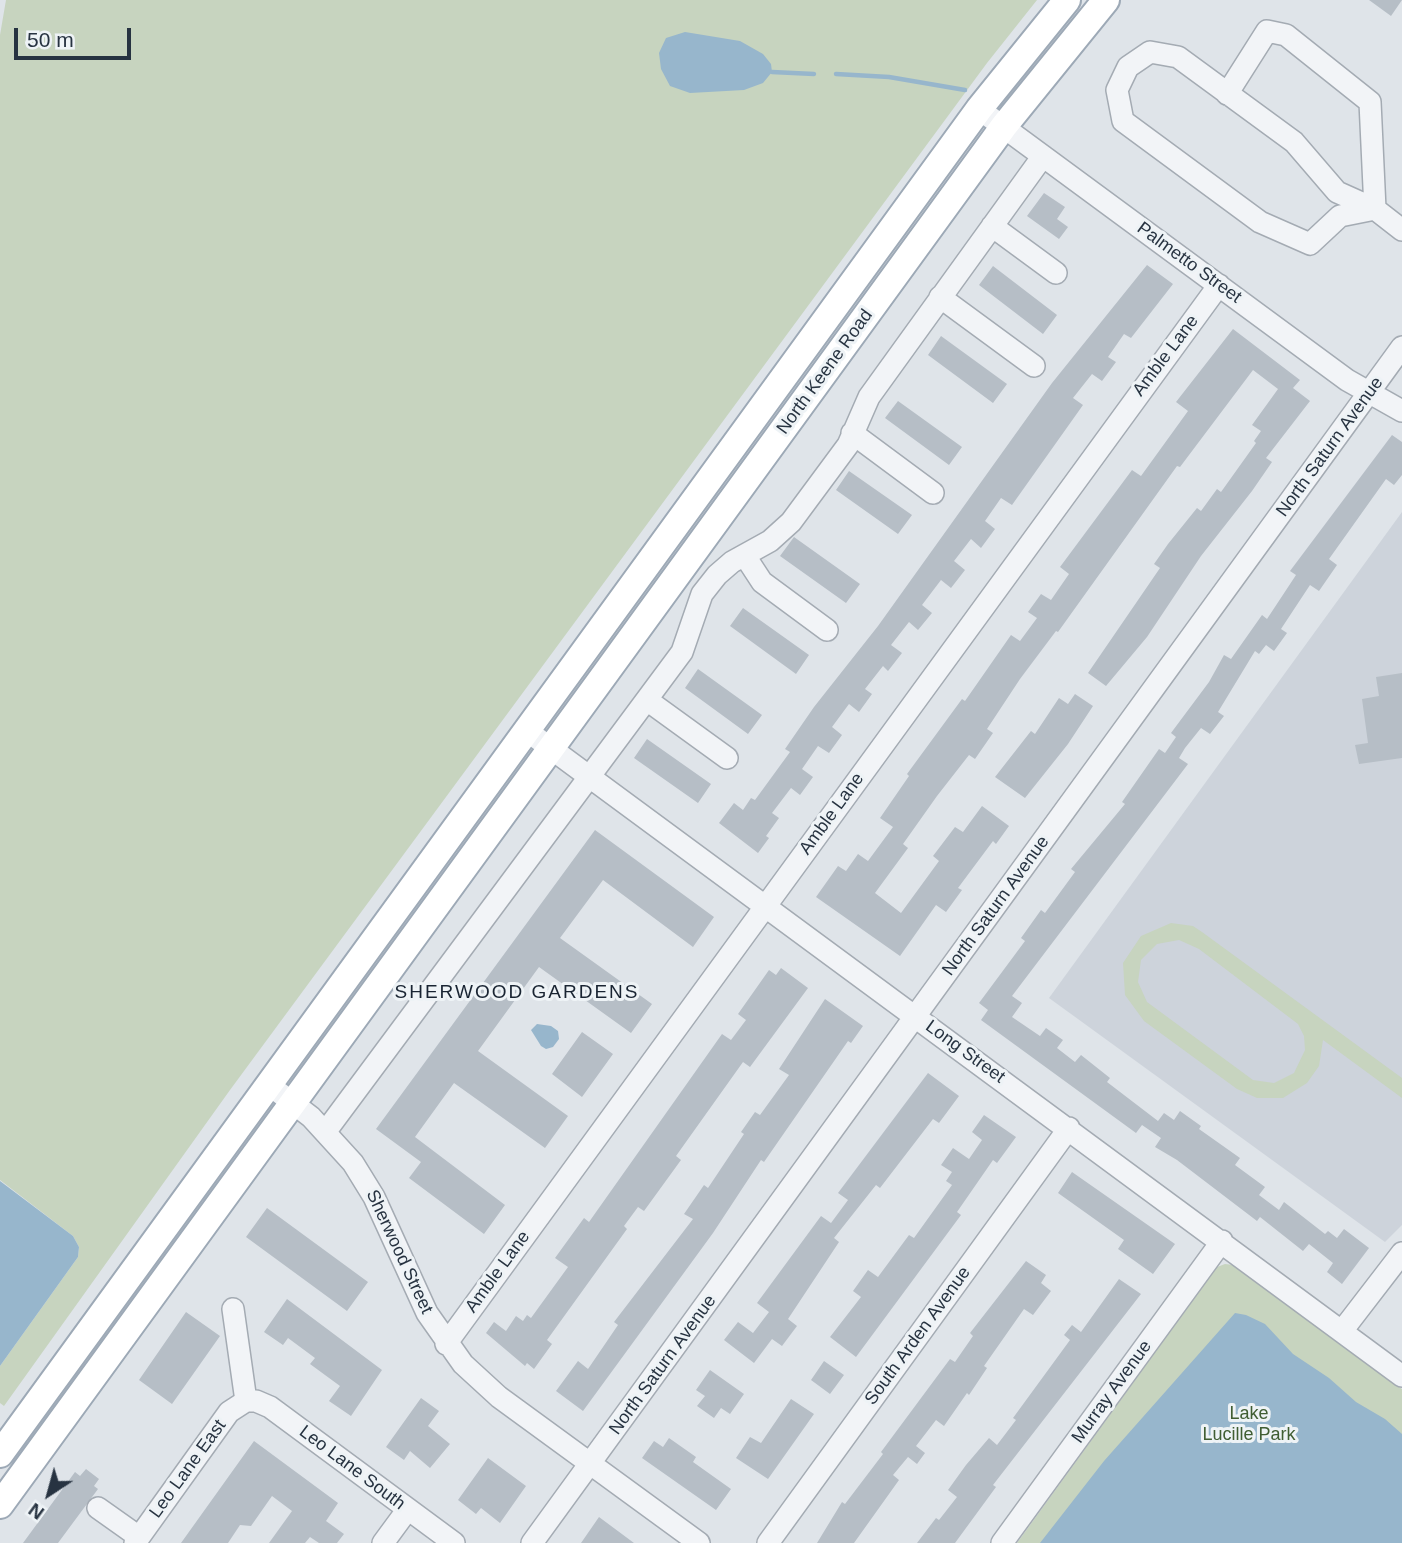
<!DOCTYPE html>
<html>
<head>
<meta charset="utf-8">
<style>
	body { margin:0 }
	#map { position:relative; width:1402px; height:1543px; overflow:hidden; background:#dfe4e9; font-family:Helvetica,sans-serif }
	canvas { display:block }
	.north { position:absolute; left:14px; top:1459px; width:70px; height:70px; -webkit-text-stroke:5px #eef3f6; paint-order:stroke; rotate:216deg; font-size:19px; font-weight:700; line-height:28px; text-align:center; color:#273341 }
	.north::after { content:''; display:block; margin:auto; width:24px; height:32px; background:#273341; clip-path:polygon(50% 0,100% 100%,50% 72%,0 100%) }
	.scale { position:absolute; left:14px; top:28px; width:117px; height:32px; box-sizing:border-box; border:4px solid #273341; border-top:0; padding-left:9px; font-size:21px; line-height:24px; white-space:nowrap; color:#273341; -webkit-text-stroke:5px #eef3f6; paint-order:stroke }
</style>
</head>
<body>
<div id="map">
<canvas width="1402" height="1543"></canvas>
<div class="north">N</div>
<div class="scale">50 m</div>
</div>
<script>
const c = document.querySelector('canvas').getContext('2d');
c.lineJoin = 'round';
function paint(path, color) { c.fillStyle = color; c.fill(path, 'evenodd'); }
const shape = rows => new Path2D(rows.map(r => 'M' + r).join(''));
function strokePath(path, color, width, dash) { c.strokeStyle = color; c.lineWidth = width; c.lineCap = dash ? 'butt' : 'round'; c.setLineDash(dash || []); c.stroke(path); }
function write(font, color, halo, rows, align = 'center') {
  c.font = font + ' Helvetica,sans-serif'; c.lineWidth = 6; c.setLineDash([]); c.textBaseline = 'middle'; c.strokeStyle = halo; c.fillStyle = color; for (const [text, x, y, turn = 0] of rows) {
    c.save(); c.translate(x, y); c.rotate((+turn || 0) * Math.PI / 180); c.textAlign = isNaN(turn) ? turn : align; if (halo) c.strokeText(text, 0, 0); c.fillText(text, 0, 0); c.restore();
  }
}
paint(shape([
	[1402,512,1402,1225,1385,1242,1049,998]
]), '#cdd3db');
paint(shape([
	[6,0,1037,0,987,63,230,1090,4,1406,0,1403,0,1366,78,1257,79,1247,73,1236,0,1180,0,35],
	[1171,923,1193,926,1202,932,1402,1078,1402,1098,1323,1040,1319,1066,1307,1083,1283,1098,1257,1098,1237,1089,1144,1021,1125,995,1123,963,1141,936],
	[1179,940,1199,949,1298,1024,1304,1036,1305,1050,1294,1073,1274,1083,1253,1080,1147,1002,1138,982,1141,960,1157,944],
	[1225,1264,1233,1265,1402,1389,1402,1543,1017,1543,1217,1267]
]), '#c7d4bf');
paint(shape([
	[685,32,740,41,763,54,771,64,772,72,763,83,744,90,690,93,670,86,661,69,659,53,666,38],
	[537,1024,551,1026,558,1031,559,1039,553,1047,546,1049,541,1046,531,1030],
	[0,1181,73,1236,79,1247,78,1257,0,1366],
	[1235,1313,1246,1315,1265,1324,1293,1354,1329,1378,1356,1402,1385,1419,1402,1434,1402,1543,1040,1543,1104,1461]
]), '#97b6cc');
strokePath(shape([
	[772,72,814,74],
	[836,74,889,77,965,90]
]), '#97b6cc', 4.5);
paint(shape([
	[1369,0,1402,0,1391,16],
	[1044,193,1065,207,1057,219,1068,227,1059,239,1027,216],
	[1147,265,1173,284,1131,338,1124,334,1108,357,1116,362,1102,381,1092,374,1073,398,1083,405,1012,505,1001,498,985,521,995,529,981,548,971,539,954,561,965,570,951,588,941,580,922,605,932,613,918,630,909,622,891,645,902,653,888,671,883,666,865,689,872,694,859,712,849,704,832,727,842,735,829,753,818,746,802,769,813,777,800,795,791,788,772,813,779,818,766,836,769,838,758,853,719,823,734,803,743,810,751,798,755,800,790,752,785,749,814,707,878,626,1052,383],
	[993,266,1057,315,1043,334,979,285],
	[1233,329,1300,380,1293,388,1310,401,1266,458,1272,462,1252,491,1201,556,1147,637,1106,686,1088,673,1160,568,1154,564,1168,544,1197,508,1201,511,1217,489,1221,492,1256,443,1254,441,1261,431,1252,425,1278,389,1253,370,1180,467,1177,466,1058,632,1056,631,1020,679,987,729,993,733,975,759,969,755,937,796,903,844,908,848,875,893,901,913,939,861,933,856,955,827,963,832,982,806,1009,826,996,844,993,841,958,888,962,890,946,912,936,905,900,956,816,897,838,866,846,871,858,854,868,861,893,827,880,818,909,776,907,774,962,699,965,701,1011,635,1020,641,1037,618,1028,612,1041,594,1051,600,1069,574,1060,567,1132,470,1141,476,1188,411,1176,402],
	[941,336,1007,384,993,403,928,355],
	[898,401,962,447,949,465,885,418],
	[1392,435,1402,442,1402,475,1394,485,1386,479,1329,559,1337,565,1319,591,1310,585,1281,629,1287,633,1274,651,1266,645,1259,654,1255,651,1218,712,1224,716,1210,734,1201,728,1185,748,1179,758,1188,764,1012,996,1022,1003,1012,1017,1040,1036,1046,1028,1063,1040,1057,1048,1075,1062,1081,1055,1110,1078,1107,1082,1158,1121,1164,1113,1174,1120,1180,1111,1201,1126,1199,1129,1240,1158,1235,1165,1265,1187,1259,1195,1279,1210,1284,1202,1325,1234,1328,1231,1337,1238,1344,1229,1369,1248,1342,1284,1327,1272,1333,1263,1309,1244,1303,1251,1260,1217,1257,1221,1177,1160,1155,1147,1161,1138,1142,1125,1136,1133,981,1020,988,1010,979,1003,1025,941,1021,938,1041,910,1045,913,1075,872,1071,869,1125,804,1122,802,1159,749,1165,753,1176,737,1171,733,1209,682,1224,655,1231,659,1262,615,1267,619,1296,575,1290,571],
	[849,471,912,515,898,534,836,490],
	[794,537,860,584,846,603,780,556],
	[743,608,809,655,796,674,730,626],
	[698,669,762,715,748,734,685,688],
	[1402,673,1402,758,1359,764,1355,745,1368,743,1362,699,1379,696,1376,677],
	[1075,694,1093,706,1068,744,1025,798,995,777,1031,731,1035,734,1059,698,1068,704],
	[647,739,711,784,698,803,634,758],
	[595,830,714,917,693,947,603,880,560,938,652,1004,631,1033,539,967,478,1051,568,1116,545,1148,454,1083,415,1137,505,1205,484,1234,409,1178,421,1162,376,1129],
	[781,968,808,988,750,1067,743,1062,676,1156,681,1160,644,1211,638,1207,624,1226,627,1229,547,1340,552,1344,534,1369,527,1363,525,1366,486,1333,494,1322,506,1331,516,1316,523,1321,527,1315,531,1318,568,1267,555,1258,584,1218,589,1222,722,1034,731,1040,746,1020,738,1014,769,970,776,975],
	[825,999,863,1026,851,1043,848,1041,764,1162,761,1160,713,1233,583,1411,556,1391,578,1361,588,1369,618,1325,614,1322,693,1219,684,1214,704,1185,708,1188,744,1134,741,1132,755,1112,760,1115,789,1075,779,1069],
	[582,1032,613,1054,582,1097,552,1074],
	[928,1073,959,1096,939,1123,933,1119,880,1188,876,1185,834,1238,839,1242,788,1319,797,1326,782,1346,772,1339,754,1363,724,1340,738,1322,753,1333,769,1312,757,1303,821,1216,831,1223,848,1200,838,1193],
	[984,1115,1016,1137,997,1163,993,1160,957,1212,961,1215,856,1357,830,1337,861,1297,853,1291,868,1270,878,1277,909,1235,914,1238,952,1185,946,1181,952,1172,941,1165,953,1148,969,1159,982,1140,972,1132],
	[1072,1172,1175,1244,1153,1274,1118,1249,1124,1240,1058,1193],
	[267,1208,368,1282,347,1311,246,1237],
	[1026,1261,1046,1275,1041,1283,1051,1291,1033,1315,1024,1309,984,1366,987,1368,969,1395,967,1393,944,1426,936,1420,916,1446,925,1453,917,1464,908,1457,893,1475,899,1480,854,1543,817,1543,842,1502,845,1504,883,1454,881,1452,950,1359,955,1362,973,1336,970,1333],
	[1119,1279,1141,1294,993,1485,996,1487,955,1543,917,1543,936,1518,939,1520,957,1497,948,1490,966,1465,989,1438,997,1445,1016,1420,1013,1418,1070,1340,1064,1335,1072,1325,1081,1332],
	[287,1299,382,1370,351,1416,329,1401,340,1386,310,1364,315,1358,288,1338,283,1345,264,1332],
	[186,1312,220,1336,172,1404,139,1380],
	[824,1361,844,1375,830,1394,811,1380],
	[710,1370,744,1394,730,1414,721,1408,714,1418,697,1406,705,1396,696,1390],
	[421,1398,439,1411,428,1426,450,1444,430,1468,410,1451,404,1460,386,1447],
	[791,1399,814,1414,768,1479,736,1458,750,1437,761,1443],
	[669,1438,696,1457,693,1462,731,1489,716,1510,642,1458,654,1441,663,1447],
	[254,1441,338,1503,326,1521,344,1534,337,1543,319,1543,310,1537,305,1543,269,1543,292,1511,272,1496,251,1526,240,1525,228,1543,181,1543],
	[488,1458,526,1486,500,1523,481,1508,476,1514,458,1500],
	[86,1469,99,1479,94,1486,98,1489,58,1543,23,1543,75,1472,80,1476],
	[599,1517,634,1543,581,1543]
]), '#b6bec6');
const minor = shape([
	[1227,94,1267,31,1286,35,1370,102,1375,209],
	[979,109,1347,380,1402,411],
	[1375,209,1340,216,1310,244,1260,222,1123,121,1117,90,1128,67,1150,52,1178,57,1294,142,1337,192,1375,209,1402,230],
	[992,226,1056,273],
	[940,297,1034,366],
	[852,433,933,493],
	[745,556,762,582,827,630],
	[647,700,727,758],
	[526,730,1402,1376],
	[268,1084,311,1117,353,1163,374,1197,427,1313,463,1364,499,1397,699,1543],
	[326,1131,682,652,702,594,717,575,732,562,770,541,791,522,848,445,869,397,1043,156],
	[233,1309,246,1401],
	[1342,1331,1402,1253],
	[446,1344,1219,285],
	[246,1401,256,1401,270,1407,454,1543],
	[98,1508,139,1537],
	[135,1543,229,1412,246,1401],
	[383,1543,408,1509],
	[532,1543,1402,347],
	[768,1543,1069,1128],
	[1002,1543,1222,1241]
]);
const major = shape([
	[0,1454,979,109,1067,0],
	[0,1505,1004,126,1106,0]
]);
strokePath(minor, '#a4abb3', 24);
strokePath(major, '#9da9b6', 30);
strokePath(minor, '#f2f4f7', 21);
strokePath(major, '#fff', 26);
write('18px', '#273341', '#eef3f6', [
	["Palmetto Street",1189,263,36],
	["Amble Lane",1166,356,-53],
	["North Keene Road",825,372,-54],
	["North Saturn Avenue",1330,447,-54],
	["Amble Lane",832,814,-54],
	["North Saturn Avenue",996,906,-54],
	["Long Street",965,1052,36],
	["Sherwood Street",399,1252,65],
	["Amble Lane",498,1272,-54],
	["South Arden Avenue",918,1336,-54],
	["North Saturn Avenue",663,1365,-54],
	["Murray Avenue",1112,1392,-54],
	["Leo Lane South",352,1468,37],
	["Leo Lane East",188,1469,-54]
]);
write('18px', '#405e33', '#eef3f6', [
	["Lake",1249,1414],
	["Lucille Park",1249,1435]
]);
c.letterSpacing = '2px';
write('19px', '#192432', '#eef3f6', [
	["SHERWOOD GARDENS",517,993]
]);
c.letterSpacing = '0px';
</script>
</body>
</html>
